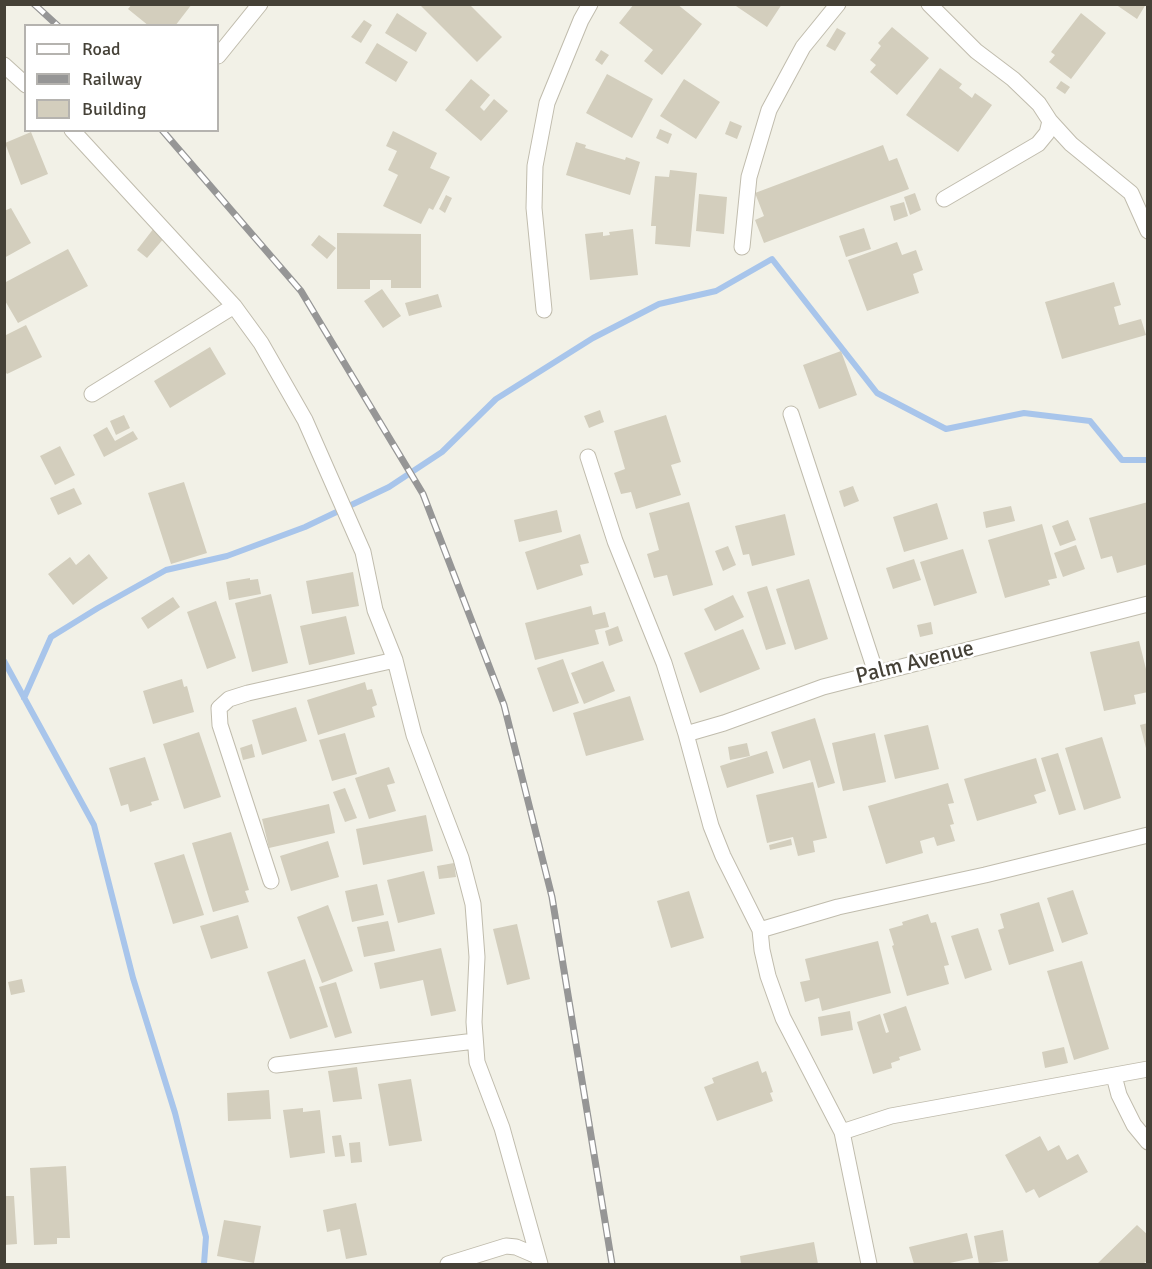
<!DOCTYPE html>
<html>
<head>
<meta charset="utf-8">
<style>
	body { margin:0 }
	#map { position:relative; width:1152px; height:1269px; overflow:hidden; background:#f2f1e7; font-family:Signika,sans-serif }
	canvas { display:block }
	.frame { position:absolute; inset:0; border:6px solid #454137; pointer-events:none }
	.legend { position:absolute; left:24px; top:24px; width:195px; height:108px; box-sizing:border-box; background:#fff; border:2px solid #b5b3af; margin:0; padding:8px 10px; list-style:none; font-size:18px; color:#454137 }
	.legend li { display:flex; align-items:center; gap:12px; height:30px }
	.legend b { width:30px; border:2px solid #b5b3af }
</style>
</head>
<body>
<div id="map">
<canvas width="1152" height="1269"></canvas>
<div class="frame"></div>
<ul class="legend">
<li><b style="height:8px;background:#fff"></b>Road</li>
<li><b style="height:8px;background:#969696"></b>Railway</li>
<li><b style="height:16px;background:#d3cebd"></b>Building</li>
</ul>
</div>
<script>
const c = document.querySelector('canvas').getContext('2d');
c.lineJoin = 'round';
const shape = rows => new Path2D(rows.map(r => 'M' + r).join(''));
function strokePath(path, color, width, dash) { c.strokeStyle = color; c.lineWidth = width; c.lineCap = dash ? 'butt' : 'round'; c.setLineDash(dash || []); c.stroke(path); }
function paint(path, color) { c.fillStyle = color; c.fill(path, 'evenodd'); }
function write(font, color, halo, rows, align = 'center') {
  c.font = font + ' Signika,sans-serif'; c.lineWidth = 5; c.setLineDash([]); c.textBaseline = 'middle'; c.strokeStyle = halo; c.fillStyle = color; for (const [text, x, y, turn = 0] of rows) {
    c.save(); c.translate(x, y); c.rotate((+turn || 0) * Math.PI / 180); c.textAlign = isNaN(turn) ? turn : align; if (halo) c.strokeText(text, 0, 0); c.fillText(text, 0, 0); c.restore();
  }
}
strokePath(shape([
	[4,661,94,825,133,978,175,1113,206,1237,204,1264],
	[24,698,51,637,98,608,166,570,227,556,305,527,389,487,442,452,496,399,593,338,659,304,716,291,772,259,877,393,946,429,1024,413,1090,421,1122,460,1148,460]
]), '#a8c5eb', 6);
paint(shape([
	[132,4,192,4,175,26,149,26,128,9],
	[419,4,469,4,502,37,477,62],
	[634,4,677,4,702,24,662,75,644,61,653,50,619,23],
	[733,4,782,4,767,27],
	[1115,4,1146,4,1137,19],
	[397,13,427,33,416,52,385,33],
	[1081,13,1106,33,1071,79,1049,62,1055,55,1051,52],
	[364,20,372,25,361,43,351,37],
	[892,27,929,58,897,95,870,72,876,65,870,60,881,46,878,43],
	[837,28,846,33,835,51,826,46],
	[377,43,408,62,396,82,365,63],
	[601,50,609,55,602,65,595,60],
	[940,68,962,84,959,88,972,98,975,93,992,105,958,152,906,115],
	[607,74,653,99,632,138,586,113],
	[471,79,490,95,480,107,484,111,494,99,508,111,481,141,445,110],
	[684,79,720,102,696,139,660,116],
	[1061,81,1070,87,1065,94,1056,88],
	[730,121,742,126,737,139,725,134],
	[660,129,672,134,668,144,656,138],
	[393,131,437,153,430,168,450,177,433,210,429,208,421,224,383,206,398,175,388,170,397,151,386,146],
	[31,132,48,174,21,185,5,143],
	[576,142,586,145,585,148,625,160,626,157,640,162,630,195,566,175],
	[883,145,889,161,897,158,909,189,764,243,755,220,764,216,755,193],
	[670,170,697,173,690,247,655,244,656,226,651,226,655,176,669,177],
	[915,193,921,210,910,215,904,197],
	[699,194,727,197,724,234,696,231],
	[446,195,452,198,445,213,439,209],
	[904,202,908,216,894,221,890,206],
	[11,208,31,243,4,258,4,211],
	[154,228,165,237,147,258,137,250],
	[864,228,871,249,846,257,839,236],
	[633,229,638,275,590,280,585,234,603,232,603,236,610,235,609,232],
	[337,233,421,234,421,288,391,288,391,280,370,280,370,289,337,289],
	[319,235,336,248,327,259,311,245],
	[897,242,902,255,916,250,923,270,913,274,919,293,867,311,848,260],
	[68,249,88,286,18,323,4,299,4,283],
	[1114,282,1121,305,1114,307,1119,325,1141,319,1146,335,1062,359,1045,302],
	[382,289,401,316,383,328,364,301],
	[438,294,442,307,409,316,405,303],
	[26,325,42,357,7,374,4,370,4,336],
	[210,347,226,374,170,408,154,381],
	[841,351,857,395,819,409,803,365],
	[600,410,604,422,589,428,584,416],
	[124,415,130,428,116,435,110,421],
	[666,415,681,462,671,465,681,495,636,509,631,492,621,494,614,473,625,469,614,431],
	[107,427,115,441,133,431,138,439,104,457,93,435],
	[60,446,75,475,55,485,40,456],
	[184,482,207,553,171,564,148,493],
	[853,486,859,501,844,507,839,491],
	[74,488,82,504,58,515,50,498],
	[689,502,713,585,673,596,667,575,654,578,647,554,659,550,649,513],
	[1148,502,1148,564,1117,573,1112,556,1101,559,1089,518],
	[937,503,948,539,904,552,893,517],
	[1011,506,1015,521,986,528,983,512],
	[557,510,562,532,519,542,514,520],
	[785,514,795,555,752,566,749,554,743,555,735,526],
	[1068,520,1076,540,1060,546,1052,526],
	[1042,524,1057,578,1048,580,1050,585,1005,598,988,540],
	[580,534,589,563,580,565,583,575,537,590,525,552],
	[1076,545,1085,569,1063,577,1054,553],
	[728,546,736,565,723,571,715,551],
	[963,549,977,593,934,606,920,562],
	[89,554,108,578,73,605,48,574,70,557,76,565],
	[914,559,921,580,893,589,886,568],
	[353,572,359,606,312,614,306,581],
	[250,578,250,580,258,579,261,594,229,600,226,582],
	[809,579,828,639,795,650,776,589],
	[767,586,786,644,766,650,747,592],
	[271,594,288,663,252,672,235,603],
	[733,595,744,617,715,631,704,609],
	[173,597,180,607,148,629,141,618],
	[216,601,236,658,207,669,187,612],
	[591,606,593,615,605,612,609,627,595,630,599,644,535,660,525,623],
	[346,616,355,654,309,665,300,626],
	[931,622,933,634,920,637,917,625],
	[618,626,623,641,609,646,605,631],
	[743,629,760,669,700,693,684,653],
	[1139,641,1148,677,1148,692,1134,695,1136,704,1104,711,1090,652],
	[563,659,579,703,553,712,537,668],
	[603,661,615,691,584,704,571,673],
	[182,679,184,687,187,686,194,712,153,724,143,691],
	[365,682,367,690,372,689,377,705,372,707,375,717,318,735,307,700],
	[630,696,644,740,586,756,573,713],
	[296,707,307,741,262,755,252,720],
	[815,718,835,783,818,788,810,760,783,769,771,732],
	[1148,723,1148,752,1147,752,1140,725],
	[928,725,939,769,895,779,884,735],
	[199,732,221,797,184,809,163,744],
	[345,733,357,774,332,781,319,740],
	[875,733,886,782,843,791,832,743],
	[1102,737,1121,798,1084,810,1065,748],
	[747,743,750,756,730,760,728,747],
	[252,744,255,757,243,760,240,748],
	[767,751,774,773,727,788,720,766],
	[1058,753,1076,810,1059,815,1041,758],
	[145,757,159,800,151,802,152,805,130,812,128,804,121,806,109,768],
	[1036,758,1046,791,1034,795,1037,803,977,821,964,779],
	[389,767,395,783,387,785,396,811,369,819,355,778],
	[813,782,827,838,813,841,815,852,798,856,793,837,767,843,756,795],
	[948,783,954,803,948,804,954,824,950,825,955,841,937,846,934,837,920,841,923,853,886,864,868,806],
	[345,788,357,818,345,822,333,792],
	[329,804,335,833,269,848,262,819],
	[426,815,433,851,363,865,356,829],
	[231,832,249,890,245,891,249,902,213,912,192,843],
	[791,839,792,845,770,850,769,845],
	[328,841,339,877,291,891,280,856],
	[184,854,204,915,173,924,154,863],
	[454,863,456,877,439,879,437,866],
	[424,871,435,914,398,923,387,880],
	[377,884,384,915,352,922,345,891],
	[1073,890,1088,934,1062,943,1047,898],
	[689,891,704,938,671,948,657,901],
	[1039,902,1054,951,1009,965,998,930,1004,928,1000,914],
	[328,905,353,971,322,983,297,917],
	[928,914,931,923,936,922,949,965,944,966,949,984,907,996,892,946,894,945,889,929,903,925,902,922],
	[238,915,248,948,211,959,200,926],
	[388,921,395,951,364,957,357,927],
	[517,924,530,979,507,985,493,929],
	[978,928,992,970,965,979,951,936],
	[878,941,891,993,822,1011,819,998,805,1002,800,982,810,980,805,959],
	[441,948,456,1011,431,1016,423,980,380,989,374,963],
	[305,959,328,1027,290,1039,267,972],
	[1082,961,1109,1049,1074,1060,1047,971],
	[22,979,25,992,11,995,8,982],
	[336,982,352,1033,335,1038,319,987],
	[906,1006,921,1050,899,1057,900,1060,891,1063,892,1068,873,1074,857,1022,880,1014,886,1033,889,1032,883,1014],
	[850,1011,853,1030,821,1036,818,1017],
	[1064,1047,1068,1063,1045,1068,1042,1052],
	[758,1061,762,1073,766,1071,773,1092,770,1093,773,1101,717,1121,704,1087,714,1083,712,1078],
	[357,1067,362,1099,333,1102,328,1071],
	[411,1079,422,1141,389,1146,378,1084],
	[269,1090,271,1119,228,1121,227,1093],
	[303,1108,303,1112,320,1110,325,1153,290,1158,283,1110],
	[341,1135,345,1156,335,1157,332,1136],
	[1040,1136,1048,1151,1059,1145,1067,1160,1078,1154,1088,1172,1039,1198,1034,1189,1026,1193,1005,1155],
	[360,1142,362,1162,351,1163,349,1143],
	[66,1166,70,1238,57,1238,57,1244,34,1245,30,1168],
	[4,1196,14,1196,17,1244,4,1245],
	[356,1203,367,1255,346,1259,340,1229,327,1232,323,1210],
	[224,1220,261,1226,254,1263,217,1256],
	[1137,1225,1148,1235,1148,1260,1143,1264,1097,1264],
	[1003,1230,1008,1261,979,1264,974,1236],
	[967,1233,973,1258,945,1264,914,1264,909,1247],
	[814,1242,818,1264,741,1264,740,1256]
]), '#d3cebd');
const minor = shape([
	[929,4,976,51,1013,79,1039,104,1050,121,1071,144,1131,193,1148,231],
	[218,56,260,4],
	[4,65,26,85],
	[72,130,234,306,261,343,305,420,363,552,375,610,395,660,414,735,461,858,473,904,477,957,474,1022,477,1062,502,1128,540,1264],
	[944,199,1038,144,1047,133,1050,121],
	[742,247,749,177,769,110,803,47,838,4],
	[544,310,534,208,535,166,547,103,581,20,590,4],
	[92,394,234,306],
	[791,414,876,673],
	[588,457,615,541,664,663,686,734,711,826,723,856,760,930,762,950,768,976,783,1018,842,1132,869,1264],
	[686,734,724,723,823,687,1148,604],
	[271,881,220,725,219,708,229,699,248,693,395,660],
	[760,930,838,907,985,875,1148,835],
	[276,1065,475,1041],
	[1114,1076,1119,1095,1134,1125,1148,1142],
	[842,1132,891,1116,1148,1069],
	[448,1264,506,1246,516,1247,537,1256]
]);
strokePath(minor, '#c0bcad', 17);
strokePath(minor, '#fff', 15);
const rail = shape([
	[34,4,58,26],
	[162,130,301,291,423,494,504,705,552,897,612,1264]
]);
strokePath(rail, '#969696', 7);
strokePath(rail, '#fff', 4.5, [14]);
write('22px', '#454137', '#fff', [
	["Palm Avenue",915,663,-14]
]);
</script>
</body>
</html>
